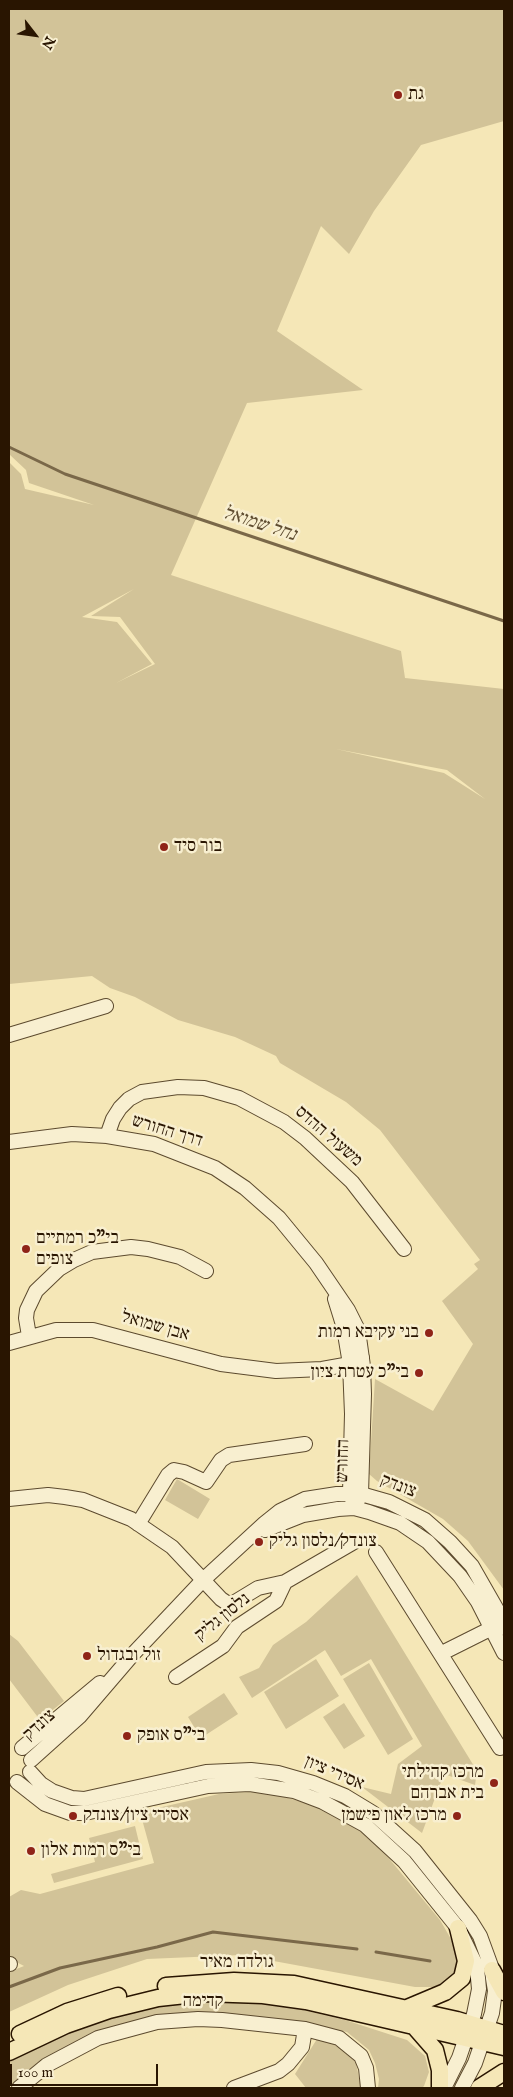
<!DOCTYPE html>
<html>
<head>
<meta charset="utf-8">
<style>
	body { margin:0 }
	#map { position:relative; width:513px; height:2097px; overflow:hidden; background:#f5e7b7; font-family:"IM FELL English",serif }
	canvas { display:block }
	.frame { position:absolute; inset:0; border:10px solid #291501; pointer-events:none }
	.north { position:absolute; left:10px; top:10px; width:50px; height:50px; -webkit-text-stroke:4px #f8efd0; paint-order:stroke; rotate:120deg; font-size:14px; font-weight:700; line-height:20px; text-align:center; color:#291501 }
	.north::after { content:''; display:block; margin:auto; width:18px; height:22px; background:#291501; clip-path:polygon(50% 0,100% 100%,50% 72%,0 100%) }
	.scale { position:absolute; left:10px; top:2064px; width:148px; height:22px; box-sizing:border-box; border:2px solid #291501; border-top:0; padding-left:6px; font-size:15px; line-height:18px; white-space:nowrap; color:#291501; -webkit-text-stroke:4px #f8efd0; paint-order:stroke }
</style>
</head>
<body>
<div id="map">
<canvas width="513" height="2097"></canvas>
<div class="frame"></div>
<div class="north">N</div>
<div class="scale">100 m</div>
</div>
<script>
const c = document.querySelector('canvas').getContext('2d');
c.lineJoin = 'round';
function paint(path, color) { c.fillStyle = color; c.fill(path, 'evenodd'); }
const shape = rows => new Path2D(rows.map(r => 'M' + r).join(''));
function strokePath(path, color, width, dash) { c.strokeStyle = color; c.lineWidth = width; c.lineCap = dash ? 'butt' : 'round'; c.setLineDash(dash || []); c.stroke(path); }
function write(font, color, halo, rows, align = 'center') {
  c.font = font + ' "IM FELL English","Frank Ruhl Libre",serif'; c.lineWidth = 5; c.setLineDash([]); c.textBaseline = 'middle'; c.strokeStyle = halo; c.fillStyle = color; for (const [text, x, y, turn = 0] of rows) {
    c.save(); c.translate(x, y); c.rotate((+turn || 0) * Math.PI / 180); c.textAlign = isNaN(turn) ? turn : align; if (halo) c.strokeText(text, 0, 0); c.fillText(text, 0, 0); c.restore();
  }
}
paint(shape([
	[9,9,504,9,504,121,421,145,374,211,349,254,321,226,277,331,363,390,247,403,171,575,401,651,405,678,504,689,504,1590,468,1541,443,1519,377,1481,369,1474,375,1379,433,1411,473,1344,442,1301,478,1269,474,1264,480,1260,380,1130,346,1102,280,1063,276,1056,235,1037,178,1020,135,997,110,988,92,976,9,984,9,462,21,474,25,489,94,505,29,483,26,470,9,454],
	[134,589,91,616,120,617,155,664,116,683,152,664,117,622,82,617],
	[336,749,447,770,485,799,444,773],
	[177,1479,210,1499,198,1519,165,1500],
	[357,1575,477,1771,475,1785,444,1774,422,1833,362,1787,391,1794,398,1764,422,1746,371,1659,341,1676,325,1650,252,1698,239,1677,259,1668,273,1645,306,1622],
	[9,1634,18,1641,64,1701,40,1720,9,1679],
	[316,1659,339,1696,286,1729,264,1692],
	[369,1663,413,1739,388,1755,343,1679],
	[224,1693,238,1714,201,1738,188,1717],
	[344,1703,365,1736,344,1749,323,1717],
	[249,1792,271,1793,319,1807,358,1829,382,1850,440,1920,451,1939,457,1954,458,1967,453,1978,434,1987,415,1987,241,1955,147,1959,68,1985,9,2012,9,1972,24,1966,9,1958,9,1897,21,1890,40,1894,154,1863,140,1812,219,1794],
	[135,1826,143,1859,54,1883,51,1874,95,1862,89,1838],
	[246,2001,303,2010,345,2020,407,2040,425,2056,429,2072,424,2086,422,2088,378,2088,379,2079,375,2063,369,2050,347,2032,292,2022,185,2014,55,2054,9,2087,9,2062,76,2028,156,2007,199,2002],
	[317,2039,333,2043,349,2054,356,2063,361,2088,306,2088,295,2074]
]), '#d2c398');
strokePath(shape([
	[9,447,65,474,504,621],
	[376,1952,430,1961],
	[9,1987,60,1968,157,1947,213,1932,357,1949]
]), '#7a6849', 3);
const minor = shape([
	[9,1035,106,1006],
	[107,1136,113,1119,120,1108,129,1099,142,1092,178,1087,204,1088,239,1098,284,1122,305,1138,352,1182,404,1249],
	[9,1142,72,1134,107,1136,154,1144,215,1168,245,1188,279,1218,316,1263,348,1310,358,1330,363,1366,364,1394,361,1494,354,1508],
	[335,1299,344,1328,350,1364,352,1414,350,1493,353,1502],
	[29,1336,26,1318,27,1310,36,1291,59,1269,74,1260,92,1252,131,1247,148,1249,180,1257,206,1271],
	[9,1343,56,1330,93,1330,221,1364,276,1371,322,1369,350,1364,362,1357],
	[9,1499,48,1495,65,1497,83,1500,131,1519,172,1547,221,1599,230,1605,258,1588,285,1582,354,1542],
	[138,1524,168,1475,174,1470,184,1472,206,1482,221,1460,229,1455,305,1444],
	[265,1530,303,1515,338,1509,354,1508,369,1512,400,1523,428,1542,460,1576,478,1602,504,1653],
	[376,1552,500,1748],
	[442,1653,492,1628,501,1628],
	[176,1677,223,1646,237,1627,276,1601,285,1582],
	[22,1748,100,1683],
	[31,1760,80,1716,134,1653,203,1580,265,1523,280,1511,305,1499,337,1494,361,1494,389,1502,425,1520,450,1542,472,1566,504,1622],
	[30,1772,41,1784,52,1791,72,1798,84,1799,206,1772,251,1770,278,1773,313,1783,345,1796,373,1813,415,1851,470,1920,480,1936,491,1966,495,1991,492,2013,475,2063,462,2088],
	[17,1782,45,1804,70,1813,85,1813,208,1786,250,1784,294,1791,323,1802,365,1825,404,1861,458,1928,477,1967,479,1989,474,2014,459,2058,444,2088],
	[9,1964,10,1964],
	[19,2088,47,2065,98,2038,157,2022,198,2019,222,2020,305,2029,339,2038,361,2056,366,2068,368,2088],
	[234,2088,279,2071,288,2064,302,2047,305,2029]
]);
const major = shape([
	[492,1970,504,1992],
	[166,1986,234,1981,294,1984,457,2020,504,2034],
	[407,2008,445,1992,462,1978,466,1961,458,1928],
	[414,2026,435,2050,440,2070,440,2088],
	[20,2034,67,2012,118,1996],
	[9,2052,66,2025,109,2010,158,1998,204,1993,263,1995,306,2001,504,2047],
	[479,2088,504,2072]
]);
strokePath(minor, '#5c4a2e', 16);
strokePath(major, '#291501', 19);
strokePath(minor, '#f8efd0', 14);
strokePath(major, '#f5e7b7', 16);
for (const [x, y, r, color] of [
	[398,95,5,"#8f2418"],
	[164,847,5,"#8f2418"],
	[26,1249,5,"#8f2418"],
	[429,1333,5,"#8f2418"],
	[419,1373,5,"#8f2418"],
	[259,1542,5,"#8f2418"],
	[87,1656,5,"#8f2418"],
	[127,1736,5,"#8f2418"],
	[494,1783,5,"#8f2418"],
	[73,1816,5,"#8f2418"],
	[457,1816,5,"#8f2418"],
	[31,1851,5,"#8f2418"]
]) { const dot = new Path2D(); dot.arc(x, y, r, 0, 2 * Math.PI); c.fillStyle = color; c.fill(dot); strokePath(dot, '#f8efd0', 2); }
write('18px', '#291501', '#f8efd0', [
	["גת",408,95],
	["בור סיד",174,847],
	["בי\"כ רמתיים",36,1239],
	["צופים",36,1260],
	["בני עקיבא רמות",419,1333,"right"],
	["בי\"כ עטרת ציון",409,1373,"right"],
	["צונדק/נלסון גליק",269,1542],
	["זול ובגדול",97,1656],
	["בי\"ס אופק",137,1736],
	["מרכז קהילתי",484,1773,"right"],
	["בית אברהם",484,1794,"right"],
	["אסירי ציון/צונדק",83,1816],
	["מרכז לאון פישמן",447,1816,"right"],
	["בי\"ס רמות אלון",41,1851]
], 'left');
write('18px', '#291501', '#f8efd0', [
	["דרך החורש",167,1132,17],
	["משעול ההדס",328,1137,41],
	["אבן שמואל",155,1327,16],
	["החורש",344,1461,-88],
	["צונדק",398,1487,21],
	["נלסון גליק",223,1618,-39],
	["צונדק",40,1726,-42],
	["אסירי ציון",334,1774,23],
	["גולדה מאיר",237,1963],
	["קדימה",203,2002]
]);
write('italic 19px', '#5f4d31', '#f8efd0', [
	["נחל שמואל",259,525,18]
]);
</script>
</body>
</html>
